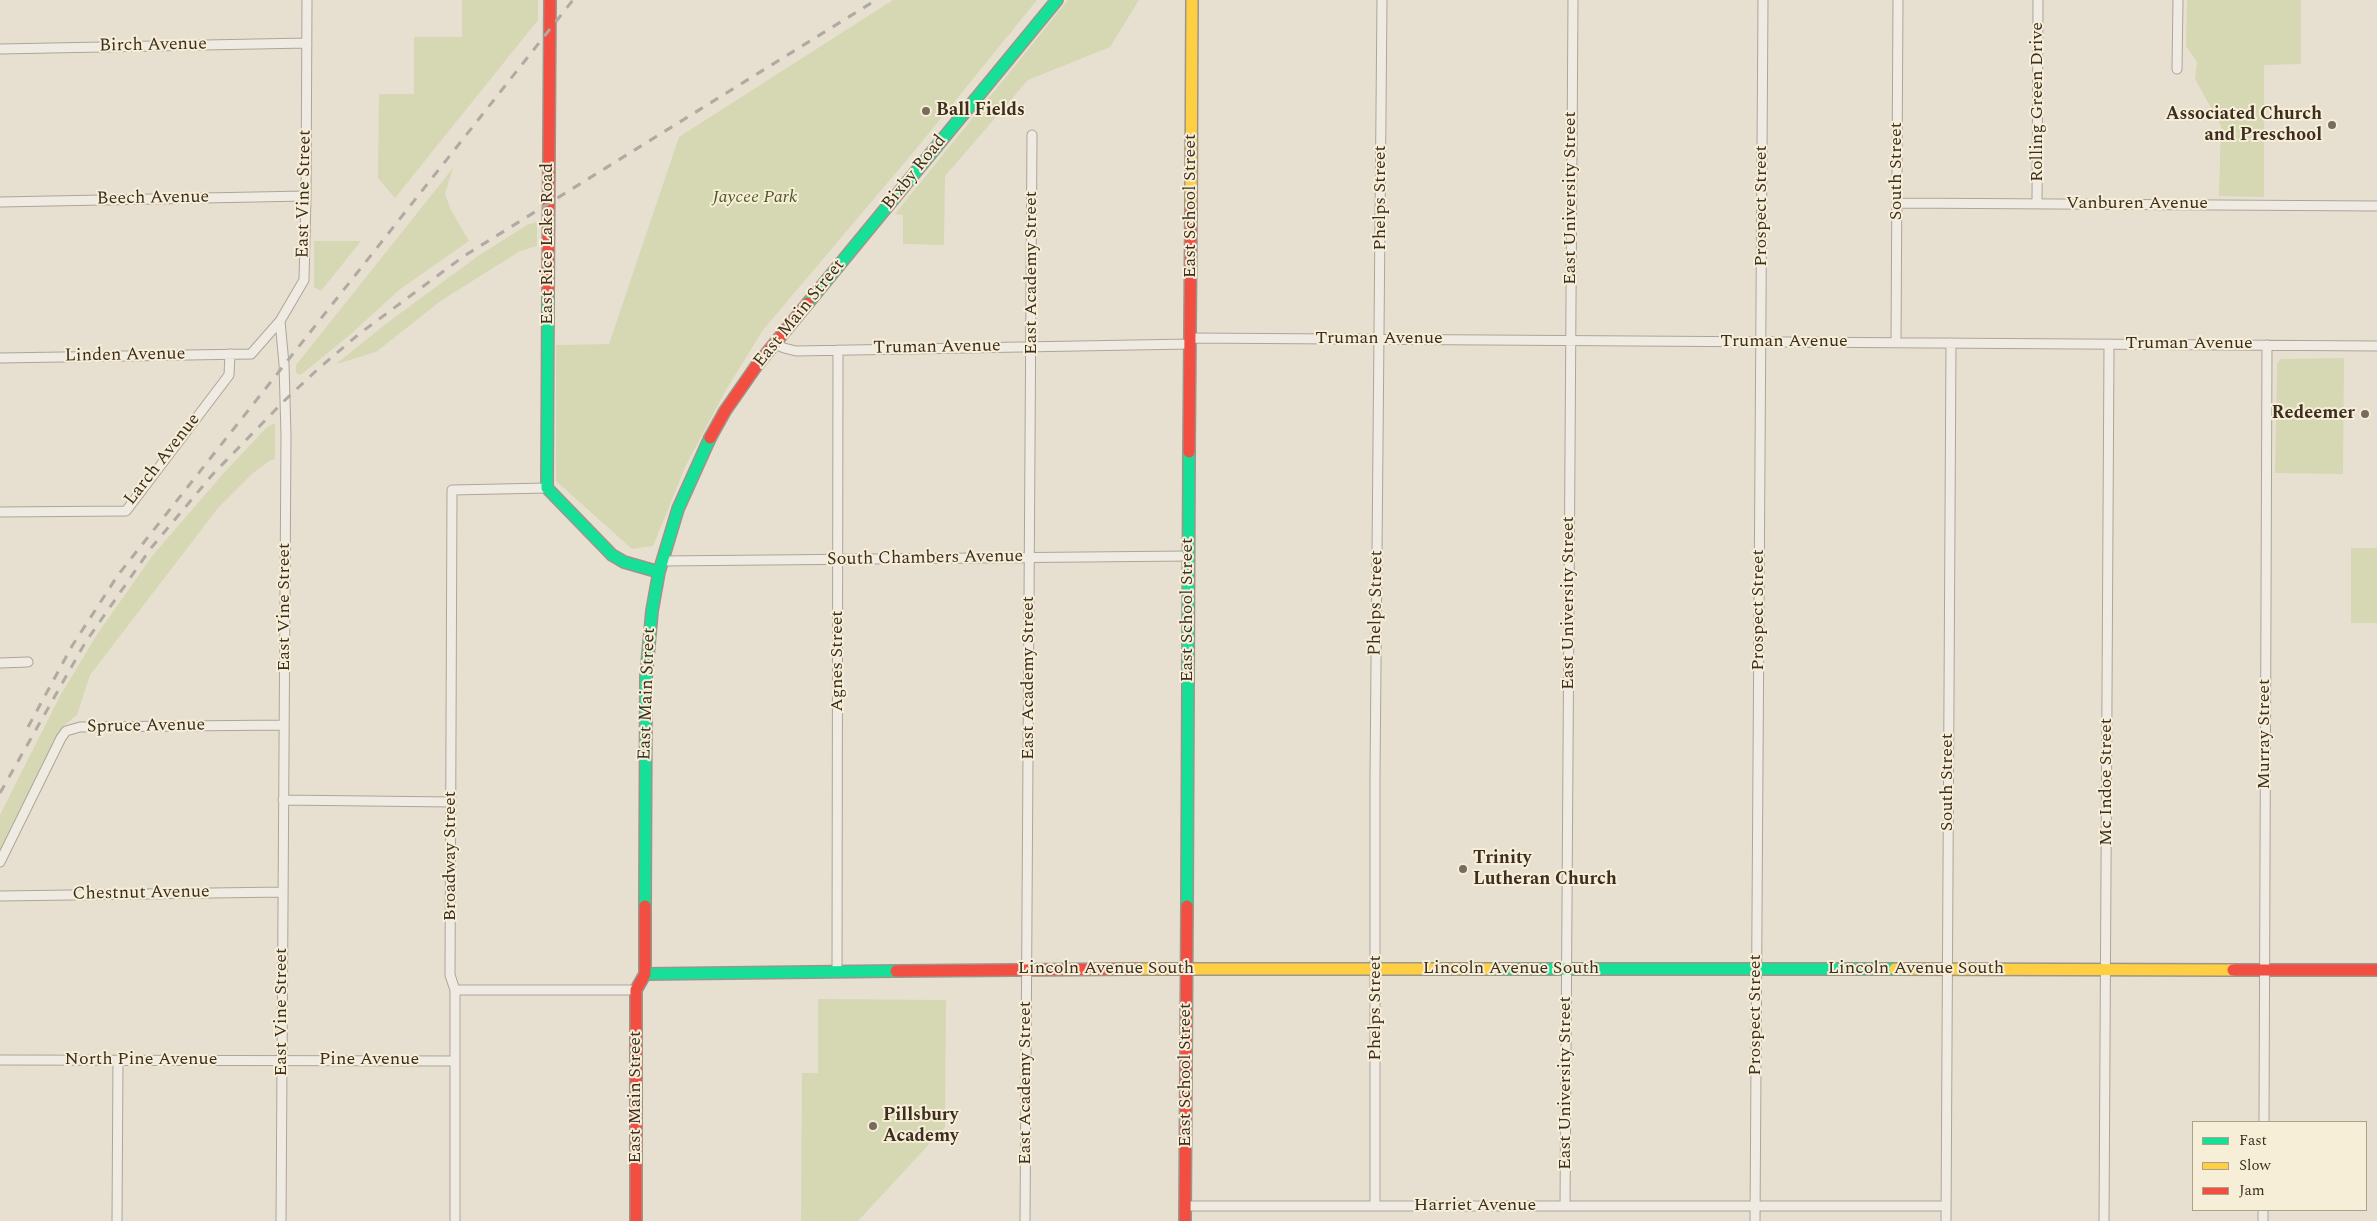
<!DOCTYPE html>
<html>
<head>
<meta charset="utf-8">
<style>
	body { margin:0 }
	#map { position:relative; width:2377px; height:1221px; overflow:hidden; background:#e7e0d1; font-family:Spectral,serif }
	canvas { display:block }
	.legend { position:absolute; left:2192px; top:1121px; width:175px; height:90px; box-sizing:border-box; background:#f7eed8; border:1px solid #ada18e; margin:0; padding:6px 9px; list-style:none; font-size:15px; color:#3d2e20 }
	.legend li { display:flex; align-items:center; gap:10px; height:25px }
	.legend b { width:25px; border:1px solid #ada18e }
</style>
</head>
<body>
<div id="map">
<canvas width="2377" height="1221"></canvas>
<ul class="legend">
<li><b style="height:6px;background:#16e098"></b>Fast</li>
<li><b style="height:6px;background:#ffcf43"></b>Slow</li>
<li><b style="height:6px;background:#f24e42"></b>Jam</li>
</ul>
</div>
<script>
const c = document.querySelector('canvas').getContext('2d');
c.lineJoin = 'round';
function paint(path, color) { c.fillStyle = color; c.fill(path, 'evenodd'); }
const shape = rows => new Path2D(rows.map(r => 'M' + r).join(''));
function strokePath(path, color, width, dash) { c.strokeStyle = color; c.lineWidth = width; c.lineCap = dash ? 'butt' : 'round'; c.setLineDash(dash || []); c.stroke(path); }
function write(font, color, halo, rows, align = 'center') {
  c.font = font + ' Spectral,serif'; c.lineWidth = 4; c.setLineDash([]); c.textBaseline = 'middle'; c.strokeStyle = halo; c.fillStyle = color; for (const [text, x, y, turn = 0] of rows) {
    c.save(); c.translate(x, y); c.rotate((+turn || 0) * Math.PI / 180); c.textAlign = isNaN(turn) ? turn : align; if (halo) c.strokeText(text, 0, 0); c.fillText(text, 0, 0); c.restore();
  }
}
paint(shape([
	[462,0,538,0,538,20,395,198,378,178,379,94,414,94,414,37,462,37],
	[893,0,1037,0,916,149,763,330,726,390,686,465,653,546,632,549,556,481,556,345,609,344,679,137],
	[1068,0,1139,0,1110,47,1028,80,945,176,944,245,903,244,903,215,895,214],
	[2187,0,2301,0,2301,64,2264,65,2264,197,2219,196,2221,126,2195,79,2197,62,2186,46],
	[453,168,445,194,451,210,469,241,399,290,352,333,307,370,300,375,296,373,296,365],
	[537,222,537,246,520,251,442,300,376,352,336,364,387,323,478,256,527,225],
	[314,241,361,241,321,291,314,287],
	[2344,358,2343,474,2275,473,2277,363,2281,359],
	[275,423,275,459,269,461,253,473,218,508,90,675,77,715,62,727,0,853,0,815,60,696,98,633,153,555,222,475,267,427],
	[2351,548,2377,548,2377,623,2351,623],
	[818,999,946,1000,945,1127,858,1221,801,1221,802,1073,818,1073]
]), '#d6d7b3');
const street = shape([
	[0,49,307,43],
	[2177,69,2178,0],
	[0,202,306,196],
	[1897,203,2377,206],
	[2037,204,2038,0],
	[1190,338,2377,346],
	[1896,342,1898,0],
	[775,344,784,348,796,351,1190,344],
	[0,358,251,354,280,321],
	[0,512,126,511,229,375,230,354],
	[662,561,1189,556],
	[0,663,28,662],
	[283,800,451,802],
	[0,862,61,738,66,731,80,727,284,725],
	[0,896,283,892],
	[837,972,838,350],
	[455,990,636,990],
	[0,1060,455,1061],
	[2264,1122,2267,345],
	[1185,1206,1946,1206],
	[1375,1206,1375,775,1382,0],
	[1565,1206,1573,0],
	[117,1221,118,1060],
	[281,1221,286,435,284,364,280,321,304,280,306,196,307,0],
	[455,1221,455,990,450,975,452,490,547,488],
	[1025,1221,1032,135],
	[1755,1221,1763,0],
	[1946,1221,1951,343],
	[2104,1221,2109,344],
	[2263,1221,2263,1210]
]);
const fast = shape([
	[548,294,547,488,612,555,624,562,659,572],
	[808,303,1057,0],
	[645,906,646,677,652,611,659,572,678,509,710,438],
	[1187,906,1189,452],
	[1492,969,1895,969],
	[645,974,896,971]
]);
const slow = shape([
	[1191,209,1192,0],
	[1135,969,1492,969],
	[1895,969,2233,970]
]);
const jam = shape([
	[548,294,550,0],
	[710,438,725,411,757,365,808,303],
	[1189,452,1191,209],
	[2233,970,2377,970],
	[896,971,1135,969],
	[636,1221,636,990,645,974,645,906],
	[1185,1221,1187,906]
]);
strokePath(street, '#ada599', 11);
strokePath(fast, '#9c958a', 14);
strokePath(slow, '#9c958a', 14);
strokePath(jam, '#9c958a', 14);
strokePath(street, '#efebe3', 9);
strokePath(fast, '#16e098', 11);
strokePath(slow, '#ffcf43', 11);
strokePath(jam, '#f24e42', 11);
strokePath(shape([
	[28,727,72,646,118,575,573,0],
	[0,793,85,643,151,548,213,474,284,401,318,369,359,334,464,256,876,0]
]), '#afaaa2', 3, [9, 9]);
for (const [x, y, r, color] of [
	[926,111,5,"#786c5e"],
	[2332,125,5,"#786c5e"],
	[2365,414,5,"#786c5e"],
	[1463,869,5,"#786c5e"],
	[873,1126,5,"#786c5e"]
]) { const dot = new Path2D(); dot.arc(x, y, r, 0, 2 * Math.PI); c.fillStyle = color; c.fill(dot); strokePath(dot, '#f7eed8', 2); }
write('18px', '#3d2e20', '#f7eed8', [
	["Birch Avenue",153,46,-1],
	["Rolling Green Drive",2038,102,-90],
	["South Street",1897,171,-90],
	["Bixby Road",915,173,-51],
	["East Vine Street",305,194,-89],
	["Phelps Street",1381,198,-90],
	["East University Street",1571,198,-90],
	["Beech Avenue",153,199,-1],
	["Vanburen Avenue",2137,204],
	["East School Street",1191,206,-90],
	["Prospect Street",1762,206,-90],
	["East Rice Lake Road",548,244,-90],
	["East Academy Street",1032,273,-90],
	["East Main Street",800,314,-51],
	["Truman Avenue",1379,339],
	["Truman Avenue",1784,342],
	["Truman Avenue",2189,344],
	["Truman Avenue",937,348,-1],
	["Linden Avenue",125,356,-1],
	["Larch Avenue",163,460,-52],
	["South Chambers Avenue",925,559,-1],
	["Phelps Street",1377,603,-89],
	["East University Street",1569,603,-90],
	["East Vine Street",285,607,-90],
	["East School Street",1188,610,-90],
	["Prospect Street",1759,610,-90],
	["Agnes Street",838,661,-90],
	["East Academy Street",1029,678,-90],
	["East Main Street",648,694,-88],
	["Spruce Avenue",146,727,-1],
	["Murray Street",2265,734,-90],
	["South Street",1948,782,-90],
	["Mc Indoe Street",2107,782,-90],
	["Broadway Street",451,856,-90],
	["Chestnut Avenue",141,894,-1],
	["Lincoln Avenue South",1106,969],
	["Lincoln Avenue South",1511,969],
	["Lincoln Avenue South",1916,969],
	["Phelps Street",1376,1008,-90],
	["East Vine Street",282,1012,-90],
	["Prospect Street",1756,1015,-90],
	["North Pine Avenue",141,1060],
	["Pine Avenue",369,1060],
	["East School Street",1186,1075,-90],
	["East Academy Street",1026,1083,-90],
	["East University Street",1566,1083,-90],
	["East Main Street",636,1097,-90],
	["Harriet Avenue",1475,1206]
]);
write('bold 18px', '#3d2e20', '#f7eed8', [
	["Ball Fields",936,111],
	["Associated Church",2322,115,"right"],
	["and Preschool",2322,136,"right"],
	["Redeemer",2355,414,"right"],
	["Trinity",1473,859],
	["Lutheran Church",1473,880],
	["Pillsbury",883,1116],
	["Academy",883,1137]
], 'left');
write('italic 18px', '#4d5a26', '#f7eed8', [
	["Jaycee Park",755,198]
]);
</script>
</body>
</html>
